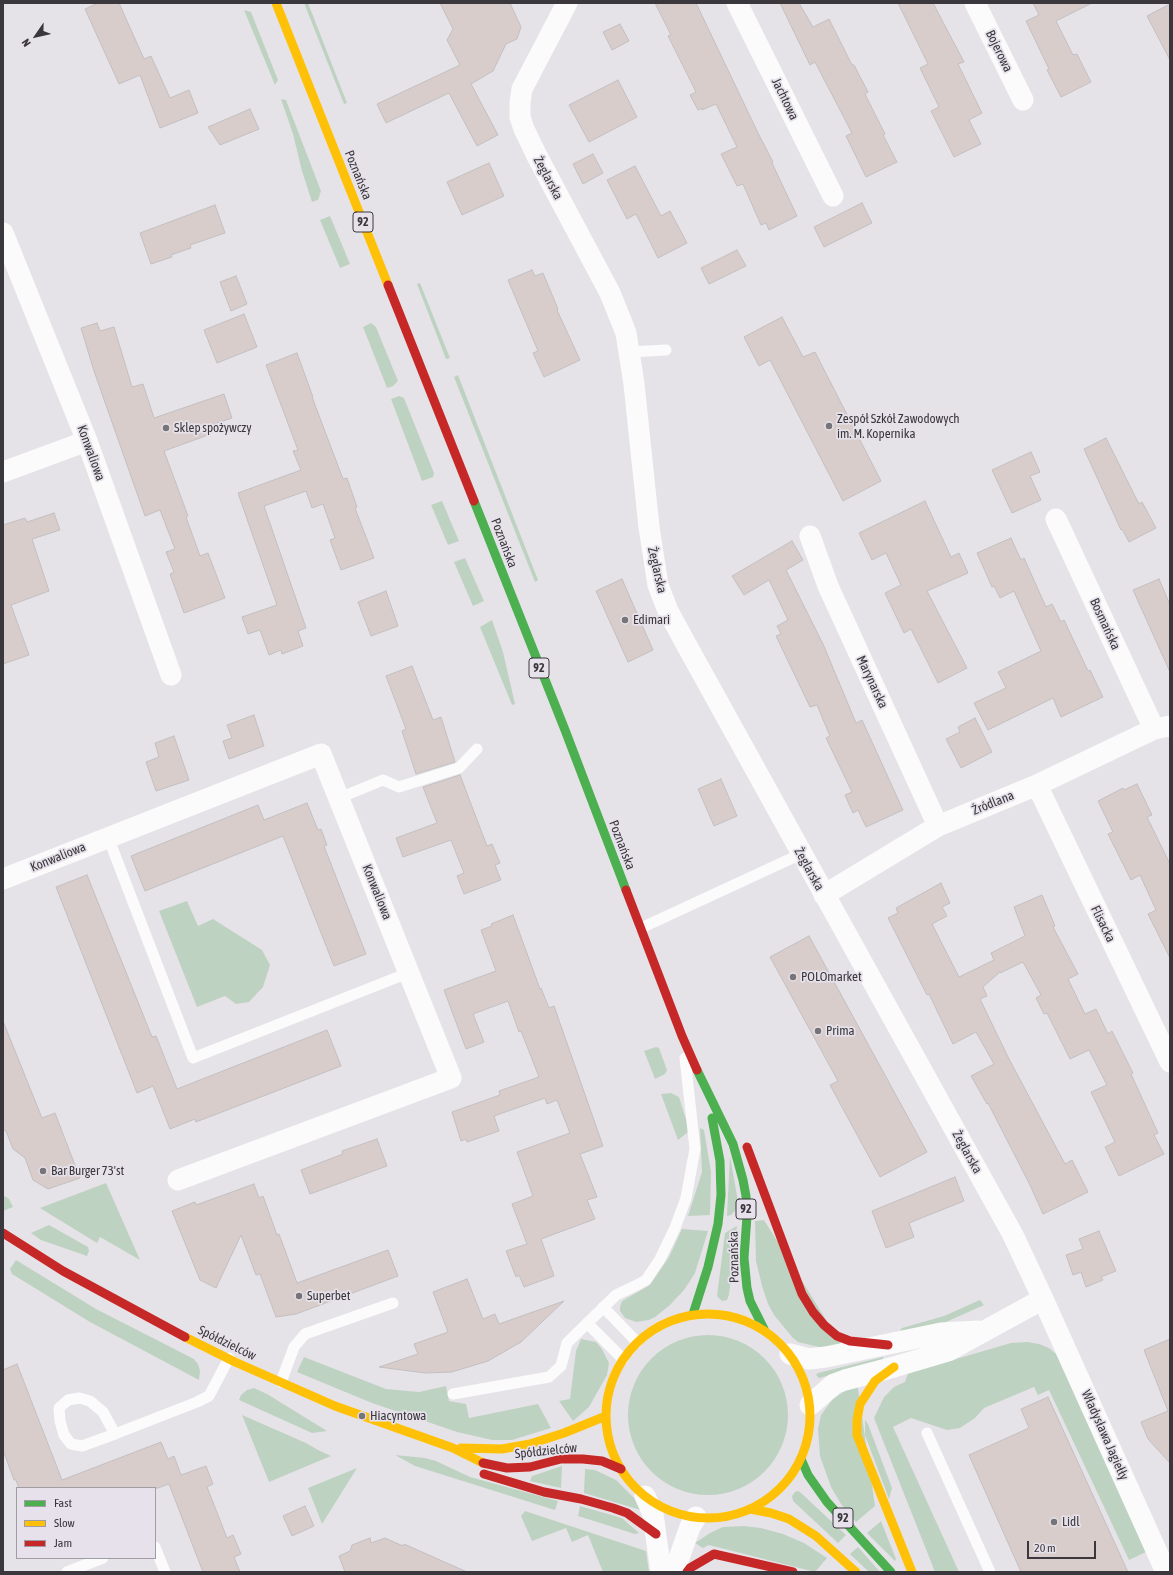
<!DOCTYPE html>
<html>
<head>
<meta charset="utf-8">
<style>
	body { margin:0 }
	#map { position:relative; width:1173px; height:1575px; overflow:hidden; background:#e6e3e8; font-family:"Asap Condensed",sans-serif }
	canvas { display:block }
	.frame { position:absolute; inset:0; border:4px solid #3a383c; pointer-events:none }
	.legend { position:absolute; left:16px; top:1487px; width:140px; height:72px; box-sizing:border-box; background:#e6e1ea; border:1px solid #a19da4; margin:0; padding:5px 7px; list-style:none; font-size:12px; color:#3a383c }
	.legend li { display:flex; align-items:center; gap:8px; height:20px }
	.legend b { width:20px; border:1px solid #a19da4 }
	.north { position:absolute; left:16px; top:16px; width:40px; height:40px; -webkit-text-stroke:3px #e6e1ea; paint-order:stroke; rotate:236deg; font-size:11px; font-weight:700; line-height:16px; text-align:center; color:#3a383c }
	.north::after { content:''; display:block; margin:auto; width:14px; height:18px; background:#3a383c; clip-path:polygon(50% 0,100% 100%,50% 72%,0 100%) }
	.scale { position:absolute; left:1027px; top:1541px; width:69px; height:18px; box-sizing:border-box; border:2px solid #3a383c; border-top:0; padding-left:5px; font-size:12px; line-height:14px; white-space:nowrap; color:#3a383c; -webkit-text-stroke:3px #e6e1ea; paint-order:stroke }
</style>
</head>
<body>
<div id="map">
<canvas width="1173" height="1575"></canvas>
<div class="frame"></div>
<ul class="legend">
<li><b style="height:5px;background:#4caf50"></b>Fast</li>
<li><b style="height:5px;background:#ffc107"></b>Slow</li>
<li><b style="height:5px;background:#c62828"></b>Jam</li>
</ul>
<div class="north">N</div>
<div class="scale">20 m</div>
</div>
<script>
const c = document.querySelector('canvas').getContext('2d');
c.lineJoin = 'round';
function paint(path, color) { c.fillStyle = color; c.fill(path, 'evenodd'); }
const shape = rows => new Path2D(rows.map(r => 'M' + r).join(''));
function strokePath(path, color, width, dash) { c.strokeStyle = color; c.lineWidth = width; c.lineCap = dash ? 'butt' : 'round'; c.setLineDash(dash || []); c.stroke(path); }
function write(font, color, halo, rows, align = 'center') {
  c.font = font + ' "Asap Condensed",sans-serif'; c.lineWidth = 3.5; c.setLineDash([]); c.textBaseline = 'middle'; c.strokeStyle = halo; c.fillStyle = color; for (const [text, x, y, turn = 0] of rows) {
    c.save(); c.translate(x, y); c.rotate((+turn || 0) * Math.PI / 180); c.textAlign = isNaN(turn) ? turn : align; if (halo) c.strokeText(text, 0, 0); c.fillText(text, 0, 0); c.restore();
  }
}
paint(shape([
	[304,3,308,3,347,103,344,104],
	[244,10,251,12,278,80,275,85],
	[281,99,286,100,321,191,318,200,312,202,302,171,293,134],
	[330,216,350,264,340,268,320,220],
	[420,283,450,358,446,359,417,284],
	[371,323,376,327,398,381,393,386,387,388,363,327],
	[458,375,538,580,535,582,454,377],
	[399,396,404,398,434,473,433,477,422,481,391,399],
	[442,501,459,541,448,545,431,505],
	[465,558,484,601,473,606,454,562],
	[492,620,503,652,515,704,512,705,480,627],
	[187,901,198,926,213,919,262,950,270,965,263,987,249,1002,236,1004,225,996,197,1007,159,911],
	[656,1047,659,1048,667,1070,665,1074,655,1079,644,1051],
	[671,1093,679,1097,688,1126,688,1132,678,1140,661,1094],
	[700,1128,704,1130,711,1172,710,1215,688,1216,702,1172],
	[730,1156,739,1207,731,1215,727,1216],
	[106,1183,140,1260,100,1237,97,1243,40,1208],
	[3,1195,9,1199,13,1207,3,1211],
	[764,1220,843,1347,823,1348,798,1342,792,1337,774,1315,768,1304,762,1286,756,1261,755,1221],
	[49,1225,88,1247,89,1251,87,1256,41,1240,31,1233],
	[737,1226,729,1295,727,1300,722,1301,717,1296,725,1233],
	[682,1229,708,1231,695,1273,690,1281,684,1290,670,1305,655,1317,649,1320,636,1322,625,1318,620,1311,620,1307,622,1301,650,1285,669,1257],
	[16,1260,96,1309,194,1359,198,1364,200,1371,199,1380,90,1322,12,1274,10,1269],
	[980,1300,984,1305,946,1322,895,1337,902,1328,944,1316],
	'628 1415a80 80 0 1 1 160 0a80 80 0 1 1-160 0Z',
	[581,1339,596,1342,602,1349,609,1363,607,1375,589,1407,573,1421,559,1401,570,1399,576,1351],
	[1027,1342,1039,1344,1049,1348,1056,1354,1146,1552,1129,1560,1049,1390,1038,1395,1034,1387,984,1408,975,1418,960,1428,947,1430,911,1418,893,1427,959,1572,935,1572,874,1418,884,1397,894,1387,905,1382,908,1373,1011,1343],
	[304,1357,386,1389,419,1392,446,1386,449,1401,466,1404,469,1418,538,1404,551,1428,512,1440,492,1440,457,1432,372,1403,297,1372],
	[883,1357,884,1361,819,1378,816,1375,818,1373],
	[857,1382,875,1506,856,1522,841,1504,831,1487,820,1456,818,1429,821,1415,832,1400],
	[254,1388,267,1394,327,1431,312,1433,239,1400,241,1395,247,1390],
	[242,1415,306,1443,318,1450,331,1456,269,1482],
	[865,1420,868,1424,892,1488,889,1499,865,1435],
	[395,1455,425,1458,436,1461,470,1477,558,1501,555,1510,415,1466],
	[562,1466,561,1488,530,1481,532,1476],
	[357,1468,322,1524,308,1488],
	[585,1469,595,1470,616,1480,637,1501,644,1511,584,1493],
	[797,1491,800,1492,846,1535,838,1543,793,1501,792,1496,795,1492],
	[580,1506,622,1518,639,1533,635,1534,578,1516],
	[525,1511,646,1551,649,1572,603,1572,588,1535,572,1542,566,1528,532,1541,521,1516],
	[881,1521,896,1559,895,1561,867,1533],
	[744,1526,761,1528,783,1534,804,1543,827,1558,815,1572,709,1545,703,1548,695,1543,710,1533,723,1527],
	[858,1547,880,1572,869,1572,850,1554]
]), '#bed2c2');
const building = shape([
	[98,3,119,3,144,59,151,56,170,98,189,90,198,113,160,128,140,75,119,84,85,9,98,3],
	[440,3,510,3,521,27,517,39,506,44,493,71,471,84,498,135,477,146,449,93,386,123,377,104,460,65,447,40,453,29,440,3],
	[655,3,696,3,758,133,773,162,772,163,797,216,769,230,766,223,761,225,743,184,737,186,721,154,737,147,716,104,702,110,702,108,698,110,690,95,696,92,668,36,671,35,655,3],
	[780,3,799,3,813,27,829,19,852,65,854,65,868,92,865,94,885,134,883,135,897,162,866,177,846,136,852,133,815,62,810,65,780,3],
	[898,3,933,3,964,62,958,64,982,113,969,120,981,144,954,157,931,111,939,107,920,68,928,64,898,3],
	[1033,3,1092,3,1056,21,1073,55,1077,54,1091,82,1061,97,1047,70,1049,69,1026,21,1039,15,1033,3],
	[1170,4,1170,60,1147,16,1170,4],
	[620,24,629,41,612,50,603,32,620,24],
	[618,80,637,117,589,142,569,105,618,80],
	[250,109,259,129,220,145,208,127,250,109],
	[593,154,603,173,583,184,573,164,593,154],
	[489,163,504,196,462,215,447,182,489,163],
	[635,166,661,216,670,211,687,243,658,258,636,214,627,219,607,180,635,166],
	[862,203,872,223,824,247,814,227,862,203],
	[215,205,225,233,190,245,191,248,171,255,172,257,151,264,140,233,215,205],
	[737,250,746,266,709,284,701,268,737,250],
	[532,270,535,276,543,273,558,309,557,310,580,360,544,377,533,353,538,351,508,280,532,270],
	[236,276,247,304,231,311,220,282,236,276],
	[244,314,257,347,217,363,204,330,244,314],
	[782,317,803,357,815,352,881,481,843,501,770,360,759,366,744,337,782,317],
	[97,323,100,331,114,327,132,387,143,384,154,418,224,394,232,418,208,426,211,434,164,451,188,516,186,517,200,556,208,553,225,598,184,613,170,574,174,572,166,552,175,549,160,510,145,516,94,371,81,328,97,323],
	[297,353,313,397,312,397,343,479,347,478,357,507,355,508,374,558,341,570,330,540,335,538,323,504,312,508,306,491,264,506,306,628,298,631,303,646,282,654,281,650,269,655,260,630,248,634,242,617,277,605,238,493,301,470,293,451,298,450,266,365,297,353],
	[1106,438,1139,504,1142,502,1156,528,1129,542,1122,529,1121,530,1084,449,1106,438],
	[1031,452,1040,472,1030,476,1041,500,1012,513,992,470,1031,452],
	[925,501,951,557,959,553,968,573,927,591,967,668,938,683,911,629,904,633,885,593,901,585,886,553,872,560,859,533,925,501],
	[54,513,60,530,32,539,49,591,11,605,29,655,3,664,3,525,25,518,27,522,54,513],
	[1011,538,1021,560,1024,558,1046,607,1052,604,1061,622,1064,620,1088,671,1090,670,1103,697,1061,717,1053,698,988,730,974,703,1006,688,998,672,1041,651,1014,591,1000,598,994,586,992,587,977,553,1011,538],
	[792,541,803,560,786,570,823,644,856,723,862,720,903,810,866,827,858,810,853,813,845,795,852,792,826,738,830,736,817,705,810,707,776,636,781,634,777,626,788,620,769,580,744,595,732,576,792,541],
	[622,579,653,650,628,662,596,591,622,579],
	[1159,579,1170,605,1170,672,1133,590,1159,579],
	[386,591,398,626,371,636,358,602,386,591],
	[412,666,433,720,441,717,455,762,416,774,402,731,406,729,386,676,412,666],
	[254,715,264,746,229,759,223,741,232,738,227,725,254,715],
	[975,718,992,752,961,768,946,739,960,732,958,727,975,718],
	[174,736,189,780,156,791,146,762,159,757,155,743,174,736],
	[460,775,487,846,492,844,500,863,495,865,501,880,464,894,457,876,464,873,451,840,403,857,396,838,437,823,423,787,460,775],
	[721,779,737,816,714,826,698,789,721,779],
	[1137,784,1152,815,1147,817,1170,864,1170,958,1148,914,1156,910,1140,875,1131,880,1108,834,1113,832,1098,801,1123,788,1124,790,1137,784],
	[307,803,318,830,321,829,327,845,324,846,366,954,334,966,283,836,145,891,131,856,258,805,264,820,307,803],
	[87,875,152,1037,156,1036,177,1089,327,1030,341,1066,196,1122,195,1119,170,1129,153,1086,137,1093,56,887,87,875],
	[941,883,950,903,942,907,947,916,932,924,959,977,994,960,991,953,1025,936,1014,907,1042,895,1055,926,1053,927,1078,974,1068,979,1085,1014,1096,1009,1108,1034,1112,1031,1133,1073,1131,1074,1158,1133,1154,1135,1164,1154,1119,1176,1105,1147,1115,1142,1091,1092,1107,1085,1089,1050,1070,1059,1047,1013,1044,1014,1036,998,1041,995,1023,962,1000,973,1000,972,983,987,987,996,980,999,1008,1057,1065,1164,1072,1160,1088,1192,1043,1214,1030,1185,988,1103,987,1104,971,1076,994,1064,976,1032,953,1044,929,994,927,995,888,918,898,913,896,908,941,883],
	[513,915,540,989,541,988,549,1008,554,1006,603,1146,580,1154,597,1197,587,1200,595,1219,541,1239,554,1276,524,1287,519,1275,516,1277,506,1251,527,1244,512,1204,533,1196,517,1152,570,1133,557,1100,547,1104,545,1098,494,1116,499,1131,467,1142,466,1139,461,1141,452,1112,500,1095,499,1091,539,1077,521,1031,519,1032,508,1001,473,1014,484,1042,466,1049,444,990,496,971,481,930,492,926,491,924,513,915],
	[809,936,927,1152,880,1177,830,1085,838,1081,770,957,809,936],
	[3,1021,42,1118,55,1113,80,1178,48,1189,33,1180,25,1158,13,1149,6,1131,3,1130,3,1021],
	[377,1139,387,1166,310,1194,301,1170,343,1154,342,1151,377,1139],
	[955,1177,964,1201,909,1223,914,1237,886,1248,872,1211,955,1177],
	[254,1184,259,1198,263,1196,277,1235,279,1234,297,1283,388,1250,398,1276,296,1314,276,1317,260,1274,256,1275,241,1235,216,1288,200,1280,172,1211,195,1202,196,1205,254,1184],
	[1099,1231,1116,1271,1101,1277,1103,1280,1086,1287,1081,1272,1073,1275,1066,1255,1083,1249,1079,1239,1099,1231],
	[467,1279,483,1319,495,1314,499,1324,564,1301,521,1342,488,1361,452,1372,425,1373,379,1367,418,1354,414,1344,448,1332,433,1292,467,1279],
	[1170,1339,1170,1463,1148,1439,1141,1422,1168,1411,1144,1350,1170,1339],
	[17,1364,62,1480,161,1442,168,1459,174,1456,181,1475,206,1466,213,1484,207,1487,227,1538,233,1535,241,1554,234,1557,240,1572,203,1572,169,1484,158,1488,19,1488,16,1480,14,1480,3,1450,3,1370,17,1364],
	[1048,1397,1128,1572,1021,1572,969,1455,1029,1428,1021,1409,1048,1397],
	[305,1506,314,1526,292,1536,283,1516,305,1506],
	[370,1538,371,1543,385,1538,403,1546,404,1544,467,1572,345,1572,339,1556,350,1551,352,1545,370,1538]
]);
paint(building, '#d8cdcb');
strokePath(building, '#c2bfc1', 1);
strokePath(shape([
	[629,352,666,350],
	[339,798,383,780,399,787,459,768,477,749],
	[108,837,193,1058,408,973],
	[641,928,801,854],
	[603,1307,637,1342],
	[587,1323,623,1359],
	[281,1382,294,1347,305,1334,393,1303],
	[453,1394,549,1377,561,1366,567,1343,616,1295,637,1285,646,1280,660,1259,675,1228,686,1198,690,1176,695,1149,685,1058],
	[927,1433,990,1572],
	[115,1434,103,1412,90,1401,79,1398,68,1400,59,1408,60,1421,64,1435,71,1444,82,1446,115,1434,197,1402,209,1396,229,1358],
	[155,1547,165,1572],
	[67,1572,103,1558]
]), '#fbfbfc', 11);
strokePath(shape([
	[567,3,522,89,520,103,520,117,524,129,537,156,610,293,626,333,634,384,649,527,658,585,668,611,686,644,1013,1235,1043,1299,1166,1572],
	[737,3,833,196],
	[975,3,1023,100],
	[3,233,87,441,171,675],
	[3,472,87,441],
	[1056,519,1154,729],
	[810,536,828,586,938,826],
	[1037,785,1170,1062],
	[3,879,321,754,451,1078,178,1180],
	[824,895,938,826,1037,785,1154,729,1170,726],
	[790,1354,809,1359,826,1357,941,1333,979,1331],
	[810,1405,834,1384,845,1380,894,1367,948,1351,1043,1299],
	[645,1496,653,1514,661,1572],
	[674,1572,690,1527,696,1517]
]), '#fbfbfc', 21);
strokePath(shape([
	[474,501,565,730,626,890],
	[697,1070,733,1144,743,1180,746,1196,747,1216,744,1258,747,1288,750,1301,764,1329],
	[693,1314,708,1267,718,1224,721,1195,720,1161,712,1118],
	[801,1459,808,1475,827,1502,891,1572]
]), '#4caf50', 9);
strokePath(shape([
	[276,3,388,285],
	'606 1416a102 102 0 1 1 204 0a102 102 0 1 1-204 0Z',
	[185,1337,235,1362,335,1406,453,1448,483,1463],
	[894,1367,875,1381,860,1404,857,1420,857,1435,912,1572],
	[461,1448,502,1449,530,1444,564,1433,606,1416],
	[750,1509,771,1513,789,1519,816,1536,856,1572]
]), '#ffc107', 9);
strokePath(shape([
	[388,285,474,501],
	[626,890,682,1036,697,1070],
	[747,1147,802,1294,813,1312,824,1325,837,1336,850,1341,888,1345],
	[3,1233,63,1271,185,1337],
	[483,1463,507,1468,530,1467,561,1459,583,1459,602,1461,621,1469],
	[484,1474,544,1492,581,1499,613,1508,627,1513,656,1534],
	[687,1572,690,1568,714,1554,793,1572]
]), '#c62828', 9);
for (const [x, y, r, color] of [
	[829,426,4,"#767478"],
	[166,428,4,"#767478"],
	[625,620,4,"#767478"],
	[793,977,4,"#767478"],
	[818,1031,4,"#767478"],
	[43,1171,4,"#767478"],
	[299,1296,4,"#767478"],
	[362,1416,4,"#767478"],
	[1054,1522,4,"#767478"]
]) { const dot = new Path2D(); dot.arc(x, y, r, 0, 2 * Math.PI); c.fillStyle = color; c.fill(dot); strokePath(dot, '#e6e1ea', 1.5); }
for (const [x, y, w] of [
	[363,222,20],
	[539,668,20],
	[746,1209,20],
	[843,1518,20]
]) { const box = new Path2D(); box.roundRect(x - w / 2, y - 10, w, 20, 3); c.fillStyle = '#e6e1ea'; c.fill(box); strokePath(box, '#3a383c', 1); }
write('bold 12px', '#3a383c', null, [
	["92",363,222],
	["92",539,668],
	["92",746,1209],
	["92",843,1518]
]);
write('13px', '#3a383c', '#e6e1ea', [
	["Bojerowa",999,51,64],
	["Jachtowa",785,99,64],
	["Poznańska",358,175,68],
	["Żeglarska",548,178,62],
	["Konwaliowa",91,453,70],
	["Poznańska",504,543,69],
	["Żeglarska",657,570,77],
	["Bosmańska",1105,624,65],
	["Marynarska",872,682,65],
	["Źródlana",993,803,-22],
	["Poznańska",622,845,69],
	["Konwaliowa",58,857,-22],
	["Żeglarska",809,869,61],
	["Konwaliowa",377,892,68],
	["Flisacka",1103,924,64],
	["Żeglarska",967,1152,61],
	["Poznańska",734,1257,-91],
	["Spółdzielców",227,1343,26],
	["Władysława Jagiełły",1105,1435,66],
	["Spółdzielców",546,1451,-6]
]);
write('13px', '#3a383c', '#e6e1ea', [
	["Zespół Szkół Zawodowych",837,419],
	["im. M. Kopernika",837,434],
	["Sklep spożywczy",174,428],
	["Edimari",633,620],
	["POLOmarket",801,977],
	["Prima",826,1031],
	["Bar Burger 73'st",51,1171],
	["Superbet",307,1296],
	["Hiacyntowa",370,1416],
	["Lidl",1062,1522]
], 'left');
</script>
</body>
</html>
